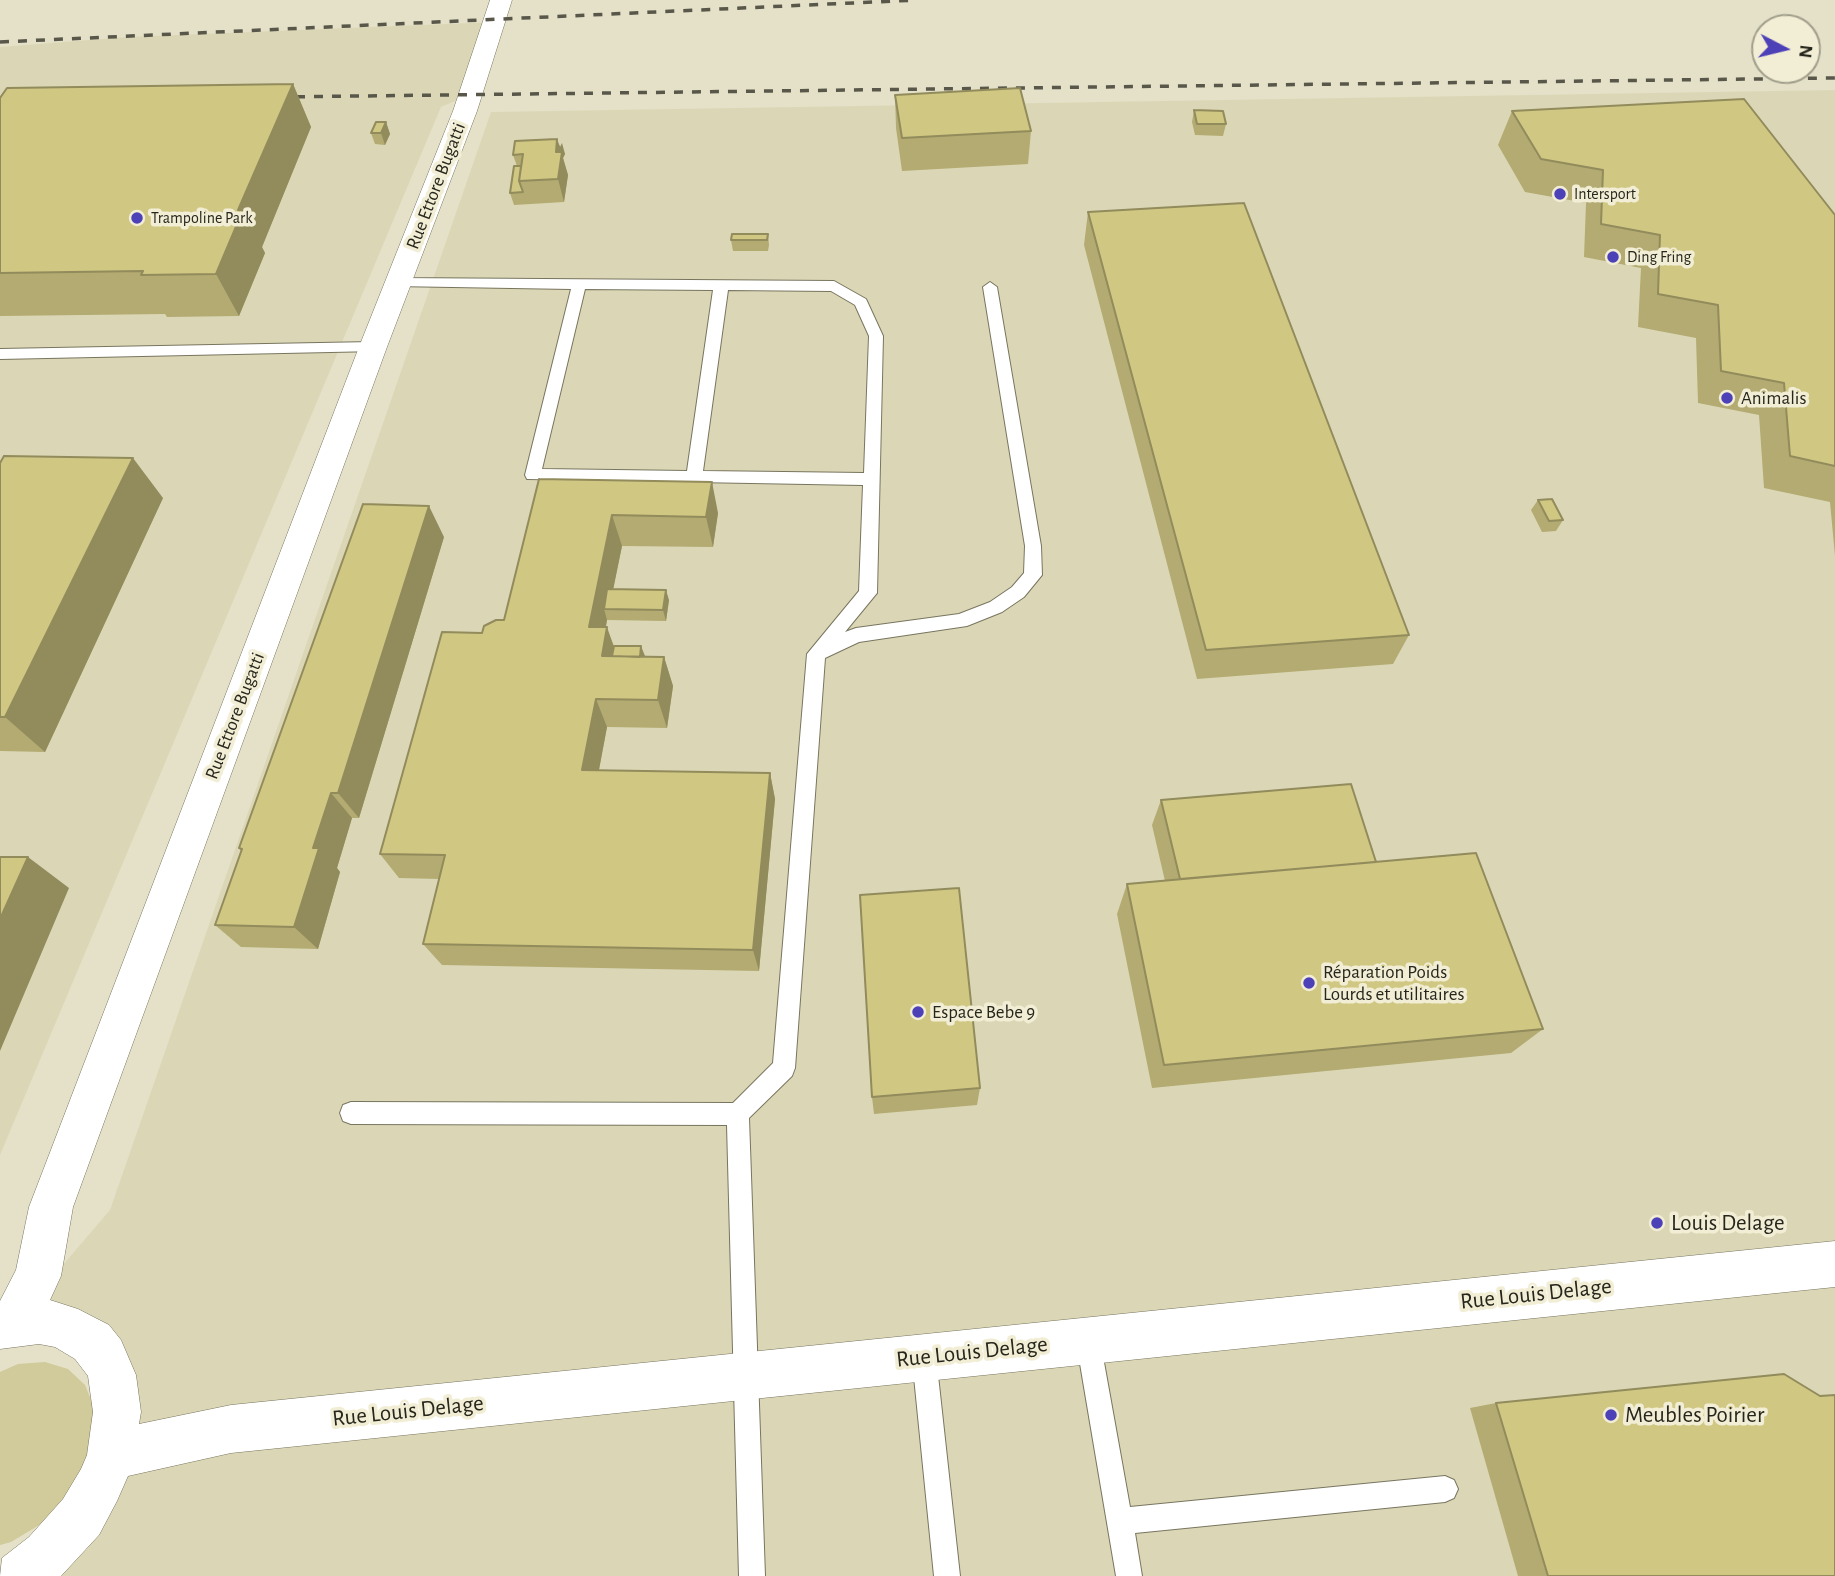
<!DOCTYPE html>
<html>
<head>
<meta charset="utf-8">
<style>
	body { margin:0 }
	#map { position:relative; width:1835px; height:1576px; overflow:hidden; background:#e4e1c8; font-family:"Alegreya Sans",sans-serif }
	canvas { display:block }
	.north { position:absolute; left:1751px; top:14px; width:70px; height:70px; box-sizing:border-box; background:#f2eed5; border:2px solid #a19e8b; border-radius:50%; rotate:97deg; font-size:19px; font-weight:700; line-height:28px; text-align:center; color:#27261c }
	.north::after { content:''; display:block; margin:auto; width:24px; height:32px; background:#4d41b7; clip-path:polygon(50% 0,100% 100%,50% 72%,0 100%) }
</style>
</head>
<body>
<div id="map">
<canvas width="1835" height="1576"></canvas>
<div class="north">N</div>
</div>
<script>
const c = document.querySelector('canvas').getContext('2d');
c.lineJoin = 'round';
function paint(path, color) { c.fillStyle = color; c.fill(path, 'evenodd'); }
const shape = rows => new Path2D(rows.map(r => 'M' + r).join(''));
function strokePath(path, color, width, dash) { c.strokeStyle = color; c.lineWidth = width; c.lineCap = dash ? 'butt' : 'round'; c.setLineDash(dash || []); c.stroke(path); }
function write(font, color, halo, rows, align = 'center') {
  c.font = font + ' "Alegreya Sans",sans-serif'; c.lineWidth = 7; c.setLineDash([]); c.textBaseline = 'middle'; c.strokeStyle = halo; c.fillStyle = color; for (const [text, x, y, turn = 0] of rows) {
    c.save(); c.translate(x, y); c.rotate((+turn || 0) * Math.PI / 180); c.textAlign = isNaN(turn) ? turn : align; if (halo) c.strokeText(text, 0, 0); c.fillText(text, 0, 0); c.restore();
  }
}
paint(shape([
	[495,22,469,95,441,107,0,1155,0,47,128,37],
	[1835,90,1835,1576,20,1576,47,1555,81,1517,100,1484,111,1455,117,1412,112,1375,104,1357,92,1342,62,1325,39,1321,0,1326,0,1302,14,1322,110,1210,491,112]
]), '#dbd7b6');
paint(shape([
	[45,1362,68,1369,85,1385,94,1407,94,1435,85,1466,67,1497,41,1524,11,1542,0,1545,0,1372,18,1364]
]), '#d1ca9a');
const lane = shape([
	[398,278,834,281,866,299,883,336,877,593,845,632,856,628,959,614,990,602,1012,587,1024,573,1025,546,983,287,990,282,997,287,1041,546,1042,575,1024,597,1002,612,967,626,859,642,825,658,795,1068,792,1076,749,1118,765,1576,739,1576,727,1125,351,1124,343,1121,340,1113,343,1105,351,1102,733,1103,773,1063,807,654,859,591,863,485,527,479,525,475,571,289,393,286,391,283,393,280,398,278],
	[585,289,713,290,687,471,542,469,585,289],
	[728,290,831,291,855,305,869,336,864,473,703,471,728,290],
	[373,342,378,343,381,347,378,351,0,359,0,349,373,342],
	[1088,1328,1097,1331,1100,1340,1130,1507,1445,1476,1454,1480,1458,1489,1454,1498,1445,1502,1135,1533,1142,1576,1116,1576,1076,1340,1079,1331,1088,1328],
	[924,1345,933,1348,936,1357,960,1576,934,1576,912,1357,915,1348,924,1345]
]);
const street = shape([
	[490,0,512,0,477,111,387,347,73,1207,61,1276,50,1300,78,1309,109,1325,121,1340,136,1375,141,1412,139,1424,231,1405,1835,1241,1835,1287,231,1453,128,1476,117,1501,99,1535,61,1576,0,1576,2,1558,29,1537,63,1499,81,1469,87,1455,93,1412,88,1376,75,1359,55,1347,39,1344,0,1349,0,1301,16,1270,29,1207,359,347,453,111,490,0]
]);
strokePath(lane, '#78755f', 2);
strokePath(street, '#78755f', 1);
paint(lane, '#fff');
paint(street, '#fff');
strokePath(shape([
	[0,42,917,0],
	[278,97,1835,78]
]), '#585749', 3.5, [9, 9]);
paint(shape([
	[293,84,311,127,262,247,265,253,239,316,167,317,165,314,0,316,0,98],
	[895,95,1031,131,1028,164,902,171,896,128],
	[1194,110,1226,124,1223,136,1195,135,1192,122],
	[1512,111,1835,215,1835,556,1830,502,1764,488,1759,415,1698,403,1696,338,1638,327,1641,268,1584,257,1586,203,1525,192,1498,145],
	[386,122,390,134,385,145,375,144,371,133],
	[558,143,565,154,563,158,568,175,564,202,514,205,510,193,517,166,513,155],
	[1088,212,1409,635,1393,664,1197,679,1084,245],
	[768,234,769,245,768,251,733,251,731,240],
	[0,463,163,498,45,752,0,751],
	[539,479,718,513,713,547,622,546,613,589,669,600,666,621,607,620,606,627,614,646,645,657,664,657,673,686,667,728,607,727,599,770,770,773,775,799,759,971,442,965,423,944,439,879,399,878,380,854,482,633,504,620],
	[1538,500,1563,520,1556,531,1542,532,1531,510],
	[444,537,359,818,352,818,337,868,340,872,318,949,241,947,215,925,241,851,239,848],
	[1161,800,1376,862,1543,1029,1511,1053,1152,1088,1117,914,1127,884,1165,881,1152,825],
	[980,1088,977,1105,874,1114,872,1097],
	[1820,1396,1835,1576,1518,1576,1470,1408,1496,1403]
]), '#b3ab71');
paint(shape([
	[293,84,311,127,262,247,265,253,239,316,216,274,238,210],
	[386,122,390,134,385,145,381,133],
	[557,139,560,147,562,143,565,154,563,158,568,175,564,202,558,179,556,152],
	[133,458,163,498,45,752,5,717],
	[712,482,718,513,713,547,706,517],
	[429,506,444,537,359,818,338,793],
	[612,515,622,546,609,610,604,609,607,620,600,656,589,627],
	[666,590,669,600,666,621,663,610],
	[607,627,617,656,602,656],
	[641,646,645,656,640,685,637,675],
	[664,657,673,686,667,728,658,700],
	[596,699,607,727,594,796,582,770],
	[770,773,775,799,759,971,753,950],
	[331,793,352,818,337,868,340,872,318,949,294,927,313,848],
	[28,857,69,888,0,1051,0,919]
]), '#928b5c');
const building = shape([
	[293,84,238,210,243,210,216,274,141,275,143,271,0,273,0,98,7,88,293,84],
	[1020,88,1031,131,902,138,895,95,1020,88],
	[1744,99,1835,215,1835,466,1790,456,1784,383,1721,371,1718,305,1658,294,1660,235,1601,224,1603,170,1541,159,1512,111,1744,99],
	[1194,110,1223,111,1226,124,1197,124,1194,110],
	[376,122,386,122,381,133,371,133,376,122],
	[557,139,556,152,562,152,558,179,519,181,523,154,513,155,515,141,557,139],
	[514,166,521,166,519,181,523,192,510,193,514,166],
	[1244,203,1409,635,1206,650,1088,212,1244,203],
	[732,234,768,234,767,240,731,240,732,234],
	[4,456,133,458,5,717,0,717,0,463,4,456],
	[539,479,712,482,706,517,612,515,589,627,607,627,602,656,664,657,658,700,596,699,582,770,770,773,753,950,423,944,445,855,380,854,442,632,482,633,484,626,496,620,504,620,539,479],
	[1552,499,1563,520,1549,521,1538,500,1552,499],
	[363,504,429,506,338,793,331,793,313,848,319,848,294,927,215,925,242,849,239,848,363,504],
	[607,589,666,590,663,610,604,609,607,589],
	[614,646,641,646,640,657,612,656,614,646],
	[1351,784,1376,862,1180,879,1161,800,1351,784],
	[1476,853,1543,1029,1164,1065,1127,884,1476,853],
	[0,857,28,857,0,919,0,857],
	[959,888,980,1088,872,1097,860,895,959,888],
	[1784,1374,1820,1396,1835,1395,1835,1576,1548,1576,1496,1403,1784,1374]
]);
paint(building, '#d0c783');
strokePath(building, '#928b5c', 2);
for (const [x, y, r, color] of [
	[1560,194,7,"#4d41b7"],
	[137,218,7,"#4d41b7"],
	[1613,257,7,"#4d41b7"],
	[1727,398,7,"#4d41b7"],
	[1309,983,7,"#4d41b7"],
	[918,1012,7,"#4d41b7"],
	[1657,1223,7,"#4d41b7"],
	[1611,1415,7,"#4d41b7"]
]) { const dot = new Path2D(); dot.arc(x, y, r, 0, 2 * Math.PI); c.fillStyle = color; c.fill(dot); strokePath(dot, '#f2eed5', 2.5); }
write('16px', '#27261c', '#f2eed5', [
	["Intersport",1574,194],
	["Trampoline Park",151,218],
	["Ding Fring",1627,257]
], 'left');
write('19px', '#27261c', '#f2eed5', [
	["Rue Ettore Bugatti",436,186,-69],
	["Rue Ettore Bugatti",235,716,-69]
]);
write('19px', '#27261c', '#f2eed5', [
	["Animalis",1741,398],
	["Réparation Poids",1323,972],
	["Lourds et utilitaires",1323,994],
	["Espace Bebe 9",932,1012]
], 'left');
write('23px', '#27261c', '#f2eed5', [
	["Louis Delage",1671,1223],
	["Meubles Poirier",1625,1415]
], 'left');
write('23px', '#27261c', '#f2eed5', [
	["Rue Louis Delage",1536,1294,-6],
	["Rue Louis Delage",972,1352,-6],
	["Rue Louis Delage",408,1411,-6]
]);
</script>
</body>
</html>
